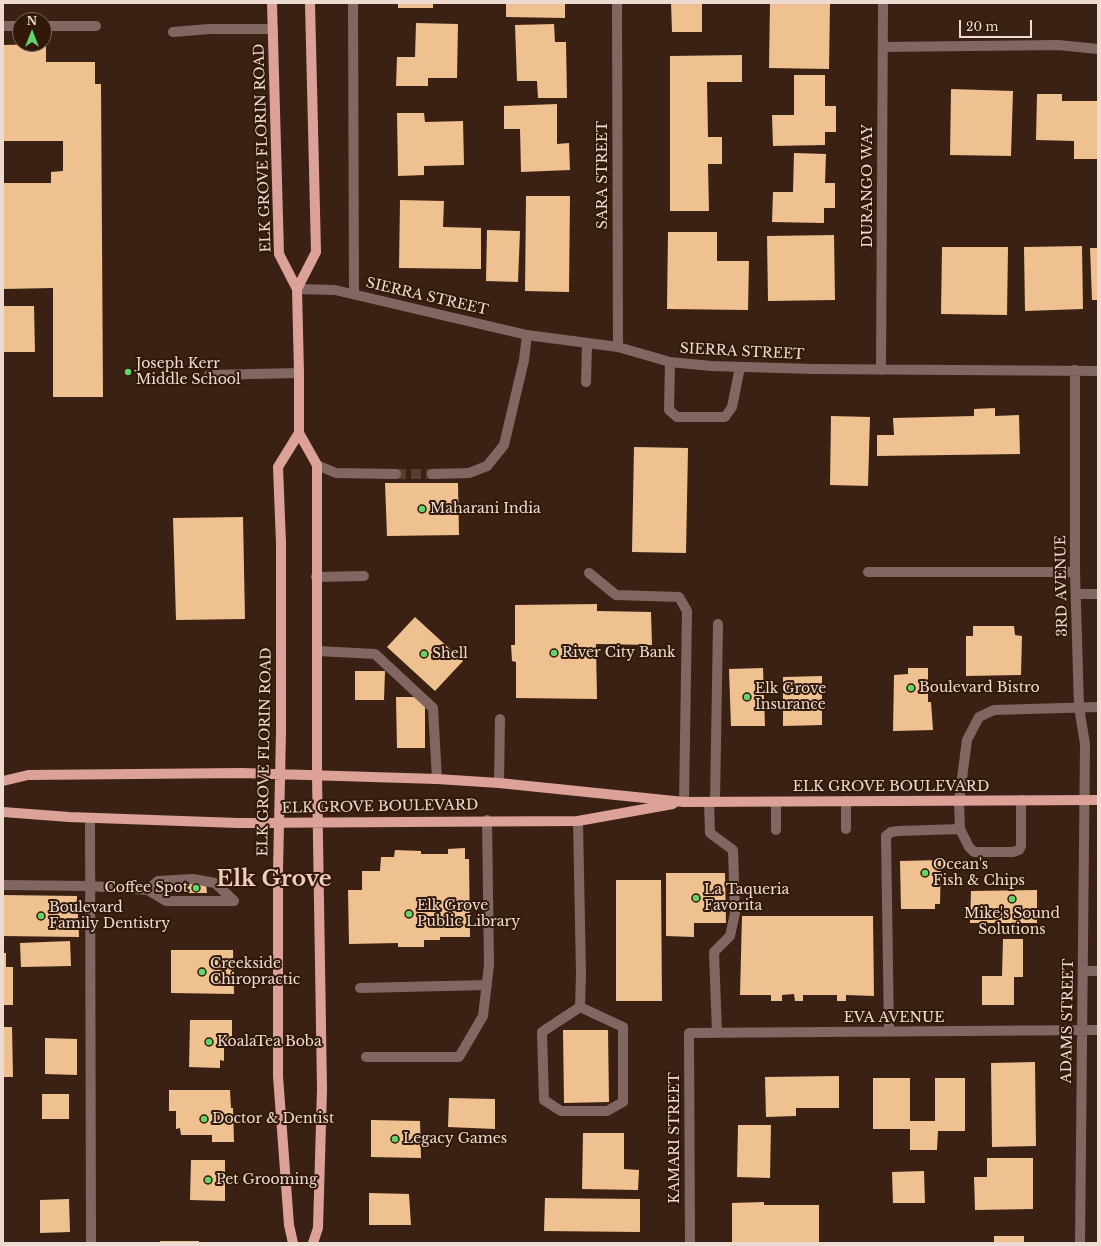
<!DOCTYPE html>
<html>
<head>
<meta charset="utf-8">
<style>
	body { margin:0 }
	#map { position:relative; width:1101px; height:1246px; overflow:hidden; background:#3b2113; font-family:"Libre Baskerville",serif }
	canvas { display:block }
	.frame { position:absolute; inset:0; border:4px solid #eddbd2; pointer-events:none }
	.north { position:absolute; left:12px; top:12px; width:40px; height:40px; box-sizing:border-box; background:#311809; border:1px solid #7c6659; border-radius:50%; rotate:0deg; font-size:11px; font-weight:700; line-height:16px; text-align:center; color:#eddbd2 }
	.north::after { content:''; display:block; margin:auto; width:14px; height:18px; background:#62d469; clip-path:polygon(50% 0,100% 100%,50% 72%,0 100%) }
	.scale { position:absolute; left:959px; top:20px; width:73px; height:18px; box-sizing:border-box; border:2px solid #eddbd2; border-top:0; padding-left:5px; font-size:12px; line-height:14px; white-space:nowrap; color:#eddbd2; -webkit-text-stroke:3px #311809; paint-order:stroke }
</style>
</head>
<body>
<div id="map">
<canvas width="1101" height="1246"></canvas>
<div class="frame"></div>
<div class="north">N</div>
<div class="scale">20 m</div>
</div>
<script>
const c = document.querySelector('canvas').getContext('2d');
c.lineJoin = 'round';
function paint(path, color) { c.fillStyle = color; c.fill(path, 'evenodd'); }
const shape = rows => new Path2D(rows.map(r => 'M' + r).join(''));
function strokePath(path, color, width, dash) { c.strokeStyle = color; c.lineWidth = width; c.lineCap = dash ? 'butt' : 'round'; c.setLineDash(dash || []); c.stroke(path); }
function write(font, color, halo, rows, align = 'center') {
  c.font = font + ' "Libre Baskerville",serif'; c.lineWidth = 4; c.setLineDash([]); c.textBaseline = 'middle'; c.strokeStyle = halo; c.fillStyle = color; for (const [text, x, y, turn = 0] of rows) {
    c.save(); c.translate(x, y); c.rotate((+turn || 0) * Math.PI / 180); c.textAlign = isNaN(turn) ? turn : align; if (halo) c.strokeText(text, 0, 0); c.fillText(text, 0, 0); c.restore();
  }
}
paint(shape([
	[398,3,433,3,433,8,398,8],
	[506,3,565,3,565,18,506,17],
	[671,3,702,3,702,32,672,32],
	[770,3,830,3,829,69,769,68],
	[416,23,458,24,457,78,428,78,428,86,396,86,397,57,415,57],
	[554,24,555,42,566,42,567,98,538,98,537,81,517,81,515,25],
	[46,44,46,62,95,62,95,84,101,84,103,397,53,397,53,288,3,289,3,183,51,183,51,172,63,171,63,141,3,141,3,45],
	[742,55,742,82,707,82,708,137,722,137,722,164,708,164,709,211,670,211,670,56],
	[794,75,825,75,825,106,836,106,836,132,825,132,825,145,773,146,772,115,794,115],
	[951,89,1013,91,1011,156,950,155],
	[1037,94,1062,94,1062,101,1098,101,1098,159,1074,159,1074,141,1036,140],
	[557,104,557,144,569,143,570,170,521,172,520,129,504,129,504,106],
	[397,113,424,113,425,122,463,121,464,165,424,166,424,175,398,176],
	[794,153,826,154,825,183,835,183,835,208,824,208,824,223,772,222,773,192,793,192],
	[526,196,570,196,569,292,525,291],
	[400,200,444,201,443,227,481,228,481,269,399,268],
	[487,230,520,231,518,282,486,281],
	[668,232,717,232,717,261,749,261,748,310,667,309],
	[834,235,835,300,768,301,767,236],
	[1082,246,1083,309,1025,311,1024,247],
	[942,247,1008,247,1007,315,941,314],
	[1090,248,1098,248,1098,300,1092,300],
	[3,306,34,306,35,352,3,352],
	[995,408,995,416,1019,415,1020,454,877,456,877,435,894,435,893,418,974,416,974,409],
	[831,416,870,417,868,486,830,485],
	[634,447,688,448,686,553,632,552],
	[385,483,458,483,459,535,387,536],
	[243,517,245,619,176,620,173,518],
	[597,604,597,611,651,612,652,645,596,644,597,699,516,698,516,662,512,661,511,645,515,645,515,605],
	[415,617,463,661,435,691,387,647],
	[973,626,1014,626,1015,635,1022,636,1021,675,966,676,966,636,973,636],
	[763,668,765,726,731,726,729,669],
	[908,668,928,668,928,702,931,702,933,730,893,731,894,675,908,674],
	[355,671,385,671,384,700,355,700],
	[822,676,822,725,783,726,783,677],
	[396,697,425,697,425,748,397,748],
	[465,848,465,859,469,859,470,937,440,937,440,940,424,940,424,947,398,947,398,943,349,944,348,890,362,890,362,871,380,871,381,857,394,857,395,850,421,851,421,854,448,854,448,849],
	[941,860,940,904,935,904,935,909,901,909,900,861],
	[666,873,725,873,726,923,694,923,694,937,666,936],
	[616,880,661,880,662,1001,616,1001],
	[206,883,207,893,187,893,187,884],
	[1037,890,1037,923,970,923,971,891],
	[3,895,77,896,79,937,3,936],
	[742,916,873,916,874,996,846,995,846,1001,837,1001,837,995,803,995,803,1001,795,1001,794,994,782,995,782,1001,771,1001,771,995,740,995],
	[1003,939,1023,939,1023,977,1014,977,1014,1005,982,1005,982,976,1002,976],
	[70,941,71,966,21,967,20,943],
	[171,950,233,950,234,994,171,993],
	[3,953,6,953,6,967,13,967,13,1005,3,1005],
	[190,1020,232,1020,232,1038,228,1038,228,1047,224,1046,224,1061,220,1060,220,1068,189,1067],
	[3,1027,12,1027,13,1077,3,1077],
	[563,1030,608,1030,609,1102,564,1103],
	[45,1038,77,1039,77,1075,45,1074],
	[1035,1062,1036,1146,992,1147,991,1063],
	[839,1076,839,1108,796,1108,796,1116,766,1117,765,1077],
	[873,1078,910,1078,910,1121,935,1121,935,1078,965,1078,965,1131,938,1131,937,1150,910,1150,910,1129,873,1129],
	[169,1090,230,1090,231,1108,233,1108,234,1142,212,1142,212,1135,181,1135,180,1128,176,1129,176,1111,169,1111],
	[42,1094,69,1094,69,1119,42,1119],
	[449,1098,495,1099,495,1129,448,1127],
	[371,1120,420,1121,421,1158,371,1157],
	[738,1125,771,1125,770,1178,737,1177],
	[583,1133,624,1133,624,1169,639,1170,638,1190,582,1189],
	[987,1158,1033,1158,1033,1209,975,1210,974,1177,987,1177],
	[191,1160,225,1160,225,1201,190,1200],
	[924,1171,925,1203,893,1203,892,1172],
	[369,1193,409,1194,411,1225,369,1225],
	[545,1198,640,1199,640,1232,544,1231],
	[69,1199,70,1232,40,1233,40,1200],
	[764,1202,764,1205,819,1205,819,1243,732,1243,732,1203],
	[994,1236,1024,1236,1024,1243,994,1243],
	[160,1241,199,1241,199,1243,160,1243]
]), '#f0c190');
strokePath(shape([
	[396,474,432,474]
]), '#563d30', 10, [10, 5]);
strokePath(shape([
	[353,3,354,294],
	[617,3,618,347],
	[3,26,20,26],
	[44,26,96,26],
	[173,32,209,29,273,29],
	[883,47,1058,45,1098,49],
	[297,289,335,290,527,335,618,347,670,362,711,366,814,369,1098,371],
	[670,362,669,410,677,417,725,417,732,407,740,367],
	[881,370,883,3],
	[1075,370,1075,572,1079,707,1085,744,1080,1243],
	[209,375,299,373],
	[586,382,587,344],
	[317,465,336,473,396,474],
	[432,474,469,473,487,466,504,445,524,360,527,335],
	[868,572,1075,572],
	[589,573,616,595,679,597,687,611,684,802],
	[316,577,364,576],
	[1076,594,1098,594],
	[318,651,375,654,433,708,437,779],
	[499,783,500,719],
	[709,802,710,833,733,850,735,913,730,936,714,952,717,1033],
	[715,802,718,624],
	[90,818,91,1243],
	[578,821,581,974,580,1007,542,1032,544,1100,561,1111,607,1111,623,1102,623,1027,580,1007],
	[846,829,846,801],
	[960,829,969,847,974,852,1013,852,1019,850,1021,846,1021,800],
	[776,830,776,802],
	[3,885,90,886,148,890,166,901,234,901],
	[148,890,158,881,193,879,215,883,234,901],
	[1083,971,1098,971],
	[360,988,487,985],
	[889,1032,886,836,891,832,899,831,960,829,959,801,967,740,979,717,994,710,1098,707],
	[366,1057,459,1057,483,1016,489,965,487,820],
	[690,1243,689,1033,1098,1030]
]), '#826661', 10);
strokePath(shape([
	[272,3,279,254,297,289,299,373,299,433,278,467,281,543,281,732,278,871,278,1076,289,1225,293,1243],
	[297,289,316,252,310,3],
	[299,433,317,465,317,776,322,1089,318,1228,313,1243],
	[3,781,28,775,242,773,437,779,499,783,684,802,1098,800],
	[3,812,69,817,238,823,578,821,673,804]
]), '#dca298', 10);
for (const [x, y, r, color] of [
	[128,372,4,"#62d469"],
	[422,509,4,"#62d469"],
	[554,653,4,"#62d469"],
	[424,654,4,"#62d469"],
	[911,688,4,"#62d469"],
	[747,697,4,"#62d469"],
	[925,873,4,"#62d469"],
	[196,888,4,"#62d469"],
	[696,898,4,"#62d469"],
	[1012,899,4,"#62d469"],
	[409,914,4,"#62d469"],
	[41,916,4,"#62d469"],
	[202,972,4,"#62d469"],
	[209,1042,4,"#62d469"],
	[204,1119,4,"#62d469"],
	[395,1139,4,"#62d469"],
	[208,1180,4,"#62d469"]
]) { const dot = new Path2D(); dot.arc(x, y, r, 0, 2 * Math.PI); c.fillStyle = color; c.fill(dot); strokePath(dot, '#311809', 1.5); }
write('14px', '#eddbd2', '#311809', [
	["ELK GROVE FLORIN ROAD",263,148,-92],
	["SARA STREET",603,175,-90],
	["DURANGO WAY",868,186,-90],
	["SIERRA STREET",427,297,13],
	["SIERRA STREET",742,352,3],
	["3RD AVENUE",1062,586,-91],
	["ELK GROVE FLORIN ROAD",265,752,-89],
	["ELK GROVE BOULEVARD",891,787],
	["ELK GROVE BOULEVARD",380,807,-1],
	["EVA AVENUE",894,1018],
	["ADAMS STREET",1068,1021,-89],
	["KAMARI STREET",675,1138,-90]
]);
write('14px', '#eddbd2', '#311809', [
	["Joseph Kerr",136,364],
	["Middle School",136,380],
	["Maharani India",430,509],
	["River City Bank",562,653],
	["Shell",432,654],
	["Boulevard Bistro",919,688],
	["Elk Grove",755,689],
	["Insurance",755,705],
	["Ocean's",933,865],
	["Fish & Chips",933,881],
	["Coffee Spot",188,888,"right"],
	["La Taqueria",704,890],
	["Favorita",704,906],
	["Elk Grove",417,906],
	["Public Library",417,922],
	["Boulevard",49,908],
	["Family Dentistry",49,924],
	["Mike's Sound",1012,914,"center"],
	["Solutions",1012,930,"center"],
	["Creekside",210,964],
	["Chiropractic",210,980],
	["KoalaTea Boba",217,1042],
	["Doctor & Dentist",212,1119],
	["Legacy Games",403,1139],
	["Pet Grooming",216,1180]
], 'left');
write('bold 22px', '#f0cdba', '#311809', [
	["Elk Grove",274,880]
]);
</script>
</body>
</html>
